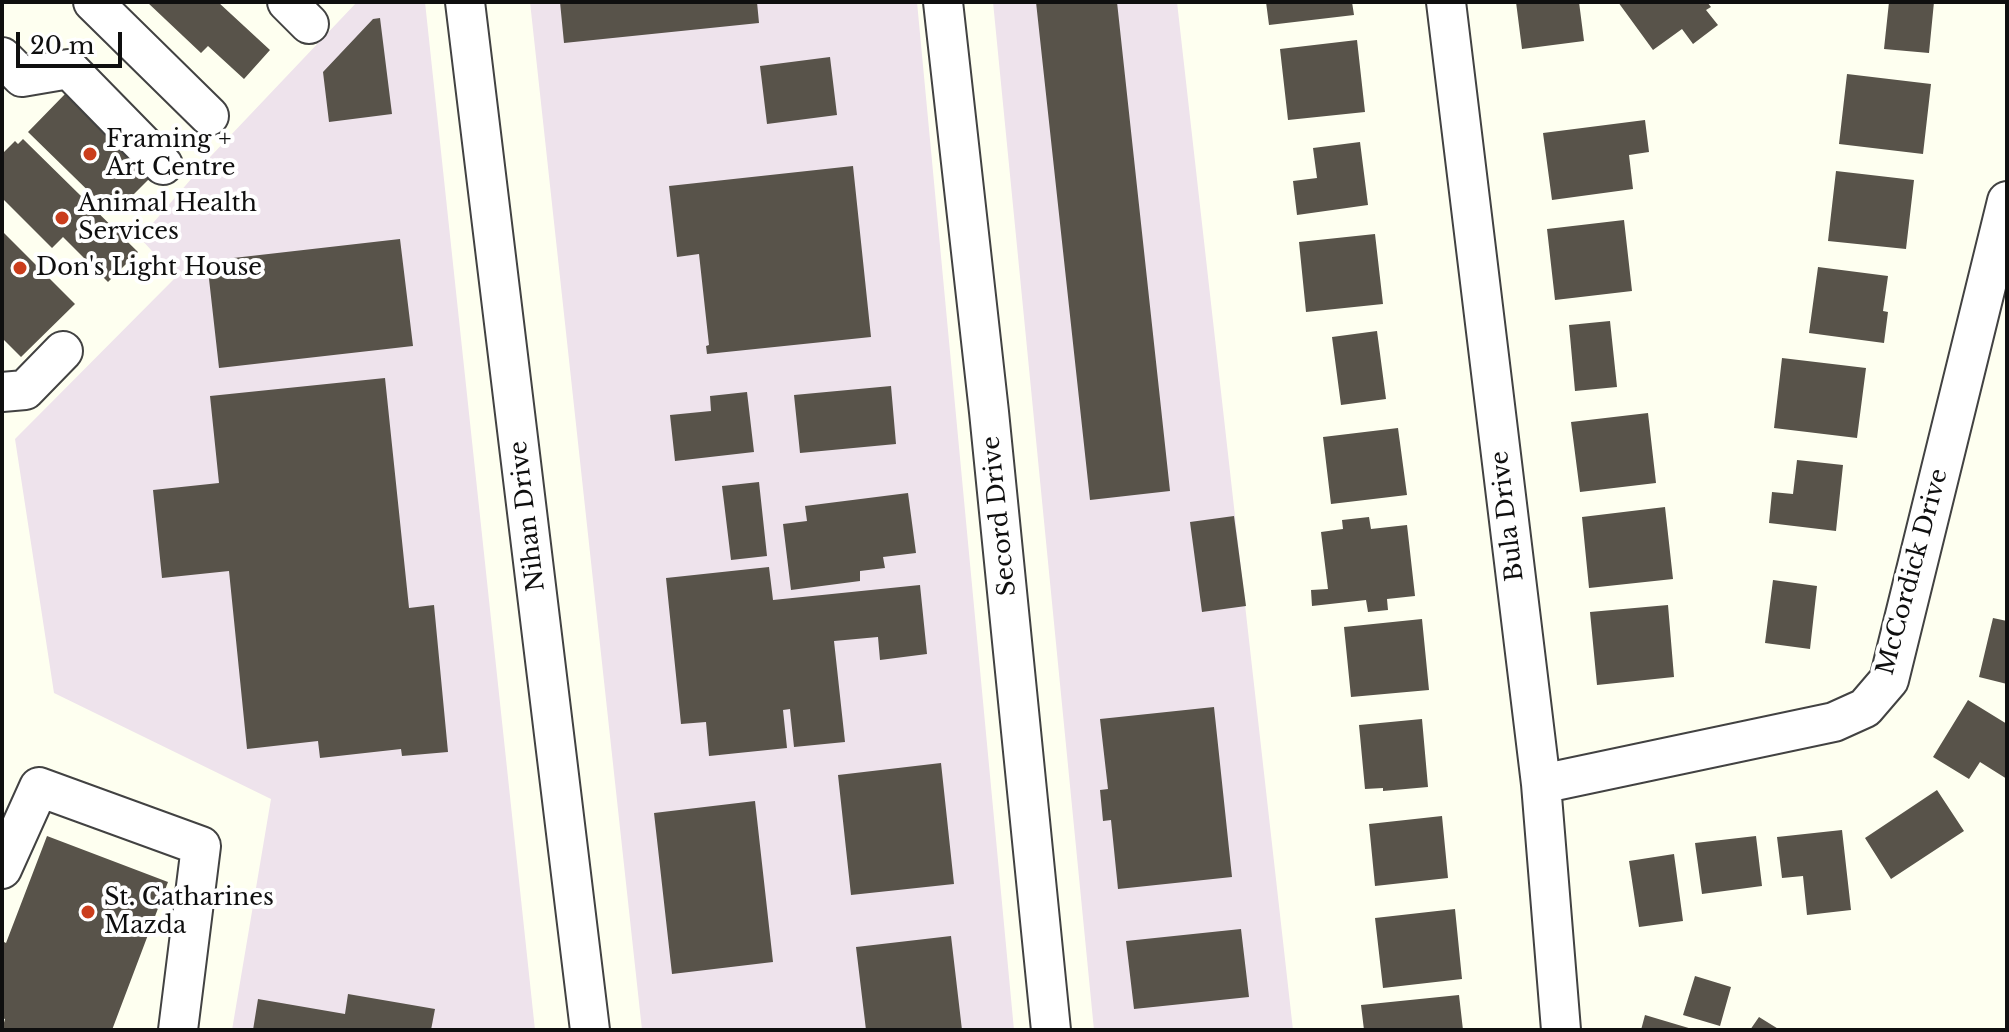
<!DOCTYPE html>
<html>
<head>
<meta charset="utf-8">
<style>
	body { margin:0 }
	#map { position:relative; width:2009px; height:1032px; overflow:hidden; background:#fefff0; font-family:"Libre Baskerville",serif }
	canvas { display:block }
	.frame { position:absolute; inset:0; border:4px solid #0f0f0f; pointer-events:none }
	.scale { position:absolute; left:16px; top:32px; width:106px; height:36px; box-sizing:border-box; border:4px solid #0f0f0f; border-top:0; padding-left:10px; font-size:24px; line-height:28px; white-space:nowrap; color:#0f0f0f; -webkit-text-stroke:6px #fff; paint-order:stroke }
</style>
</head>
<body>
<div id="map">
<canvas width="2009" height="1032"></canvas>
<div class="frame"></div>
<div class="scale">20 m</div>
</div>
<script>
const c = document.querySelector('canvas').getContext('2d');
c.lineJoin = 'round';
function paint(path, color) { c.fillStyle = color; c.fill(path, 'evenodd'); }
const shape = rows => new Path2D(rows.map(r => 'M' + r).join(''));
function strokePath(path, color, width, dash) { c.strokeStyle = color; c.lineWidth = width; c.lineCap = dash ? 'butt' : 'round'; c.setLineDash(dash || []); c.stroke(path); }
function write(font, color, halo, rows, align = 'center') {
  c.font = font + ' "Libre Baskerville",serif'; c.lineWidth = 8; c.setLineDash([]); c.textBaseline = 'middle'; c.strokeStyle = halo; c.fillStyle = color; for (const [text, x, y, turn = 0] of rows) {
    c.save(); c.translate(x, y); c.rotate((+turn || 0) * Math.PI / 180); c.textAlign = isNaN(turn) ? turn : align; if (halo) c.strokeText(text, 0, 0); c.fillText(text, 0, 0); c.restore();
  }
}
paint(shape([
	[357,2,425,2,535,1030,232,1030,271,799,54,693,15,439,176,277,140,238,211,156],
	[530,2,917,2,1014,1030,642,1030],
	[993,2,1177,2,1293,1030,1094,1030]
]), '#eee3ec');
paint(shape([
	[147,2,218,2,270,50,244,79,208,46,201,53],
	[560,2,757,2,759,23,564,43],
	[1036,2,1117,2,1170,491,1090,500],
	[1266,2,1352,2,1354,15,1269,25],
	[1516,2,1579,2,1584,41,1522,49],
	[1618,2,1707,2,1711,7,1706,10,1718,25,1693,44,1682,29,1653,50],
	[1889,2,1934,2,1929,53,1884,49],
	[380,18,392,114,329,122,323,72,373,19],
	[1357,40,1365,112,1288,120,1280,49],
	[830,57,837,115,767,124,760,66],
	[1847,74,1931,84,1923,154,1839,144],
	[66,93,152,176,113,215,28,132],
	[1645,120,1649,152,1629,155,1633,189,1552,200,1543,133],
	[23,139,138,252,108,282,63,237,52,248,2,198,2,154,15,141,18,144],
	[1360,142,1368,205,1297,215,1293,181,1317,178,1313,148],
	[853,166,871,337,707,354,706,346,709,345,699,254,677,257,669,186],
	[1836,171,1914,180,1906,249,1828,241],
	[1624,220,1632,291,1555,300,1547,229],
	[2,231,75,304,21,357,2,338],
	[1375,234,1383,304,1306,312,1299,242],
	[400,239,413,346,219,368,207,261],
	[1818,267,1888,276,1883,311,1888,312,1884,343,1809,333],
	[1610,321,1617,387,1575,391,1569,325],
	[1377,331,1386,399,1341,405,1332,337],
	[1782,358,1866,368,1857,438,1774,428],
	[385,378,409,608,434,605,448,752,402,756,401,749,320,758,318,741,247,749,229,571,162,578,153,490,219,483,210,396],
	[891,386,896,444,800,453,794,395],
	[747,392,754,452,675,461,670,415,711,411,710,396],
	[1648,413,1656,483,1580,492,1571,422],
	[1398,428,1407,495,1331,504,1323,437],
	[1797,460,1843,465,1836,531,1769,523,1772,492,1793,494],
	[759,482,767,556,731,560,722,486],
	[908,493,916,553,883,557,885,568,860,571,860,581,791,590,783,524,807,521,805,506],
	[1665,507,1673,579,1589,588,1582,517],
	[1234,516,1246,606,1202,612,1190,522],
	[1369,517,1371,529,1407,525,1415,596,1387,599,1388,610,1368,612,1366,600,1312,606,1311,590,1328,589,1321,532,1343,529,1342,520],
	[769,567,773,600,920,585,927,654,880,660,878,637,834,641,845,742,794,747,790,709,783,710,787,748,709,756,706,722,681,724,666,578],
	[1773,580,1817,586,1810,649,1765,643],
	[1668,605,1674,677,1597,685,1590,612],
	[1993,618,2007,621,2007,684,1979,677],
	[1422,619,1429,690,1351,697,1344,627],
	[1968,700,2007,724,2007,779,1980,762,1969,779,1933,757],
	[1214,707,1232,877,1118,889,1111,820,1103,821,1100,790,1108,789,1100,719],
	[1422,719,1428,787,1383,791,1383,788,1365,789,1359,725],
	[941,763,954,884,851,895,838,775],
	[1937,790,1964,831,1891,879,1865,838],
	[755,801,773,962,672,974,654,813],
	[1442,816,1448,878,1375,886,1369,824],
	[1842,830,1851,910,1807,915,1803,876,1782,878,1777,837],
	[47,836,168,882,112,1030,2,1030,5,1019,2,1018,2,941,6,943],
	[1756,836,1762,886,1702,894,1695,843],
	[1674,854,1683,921,1639,927,1629,861],
	[1455,909,1462,979,1383,988,1375,918],
	[1241,929,1249,997,1134,1009,1126,941],
	[951,936,962,1030,866,1030,856,947],
	[1695,976,1731,987,1720,1026,1683,1015],
	[348,994,435,1009,431,1030,253,1030,258,999,345,1014],
	[1459,995,1463,1030,1364,1030,1361,1005],
	[1645,1015,1692,1029,1692,1030,1641,1030],
	[1759,1017,1780,1030,1750,1030]
]), '#58534a');
const minor = shape([
	[93,2,209,116],
	[287,2,309,24],
	[465,2,590,1030],
	[943,2,989,412,1051,1030],
	[1446,2,1541,784,1561,1030],
	[2,57,22,77,69,69,163,165],
	[2,392,25,390,63,351],
	[1541,784,1834,722,1865,708,1889,680,2007,201],
	[2,869,39,787,201,846,178,1030]
]);
strokePath(minor, '#424242', 42);
strokePath(minor, '#fff', 38);
for (const [x, y, r, color] of [
	[90,154,8,"#ca3d1c"],
	[62,218,8,"#ca3d1c"],
	[20,268,8,"#ca3d1c"],
	[88,912,8,"#ca3d1c"]
]) { const dot = new Path2D(); dot.arc(x, y, r, 0, 2 * Math.PI); c.fillStyle = color; c.fill(dot); strokePath(dot, '#fff', 3); }
write('24px', '#0f0f0f', '#fff', [
	["Framing +",106,140],
	["Art Centre",106,168],
	["Animal Health",78,204],
	["Services",78,232],
	["Don's Light House",36,268],
	["St. Catharines",104,898],
	["Mazda",104,926]
], 'left');
write('24px', '#0f0f0f', '#fff', [
	["Nihan Drive",528,516,-97],
	["Secord Drive",1000,516,-96],
	["Bula Drive",1508,516,-97],
	["McCordick Drive",1913,572,-75]
]);
</script>
</body>
</html>
